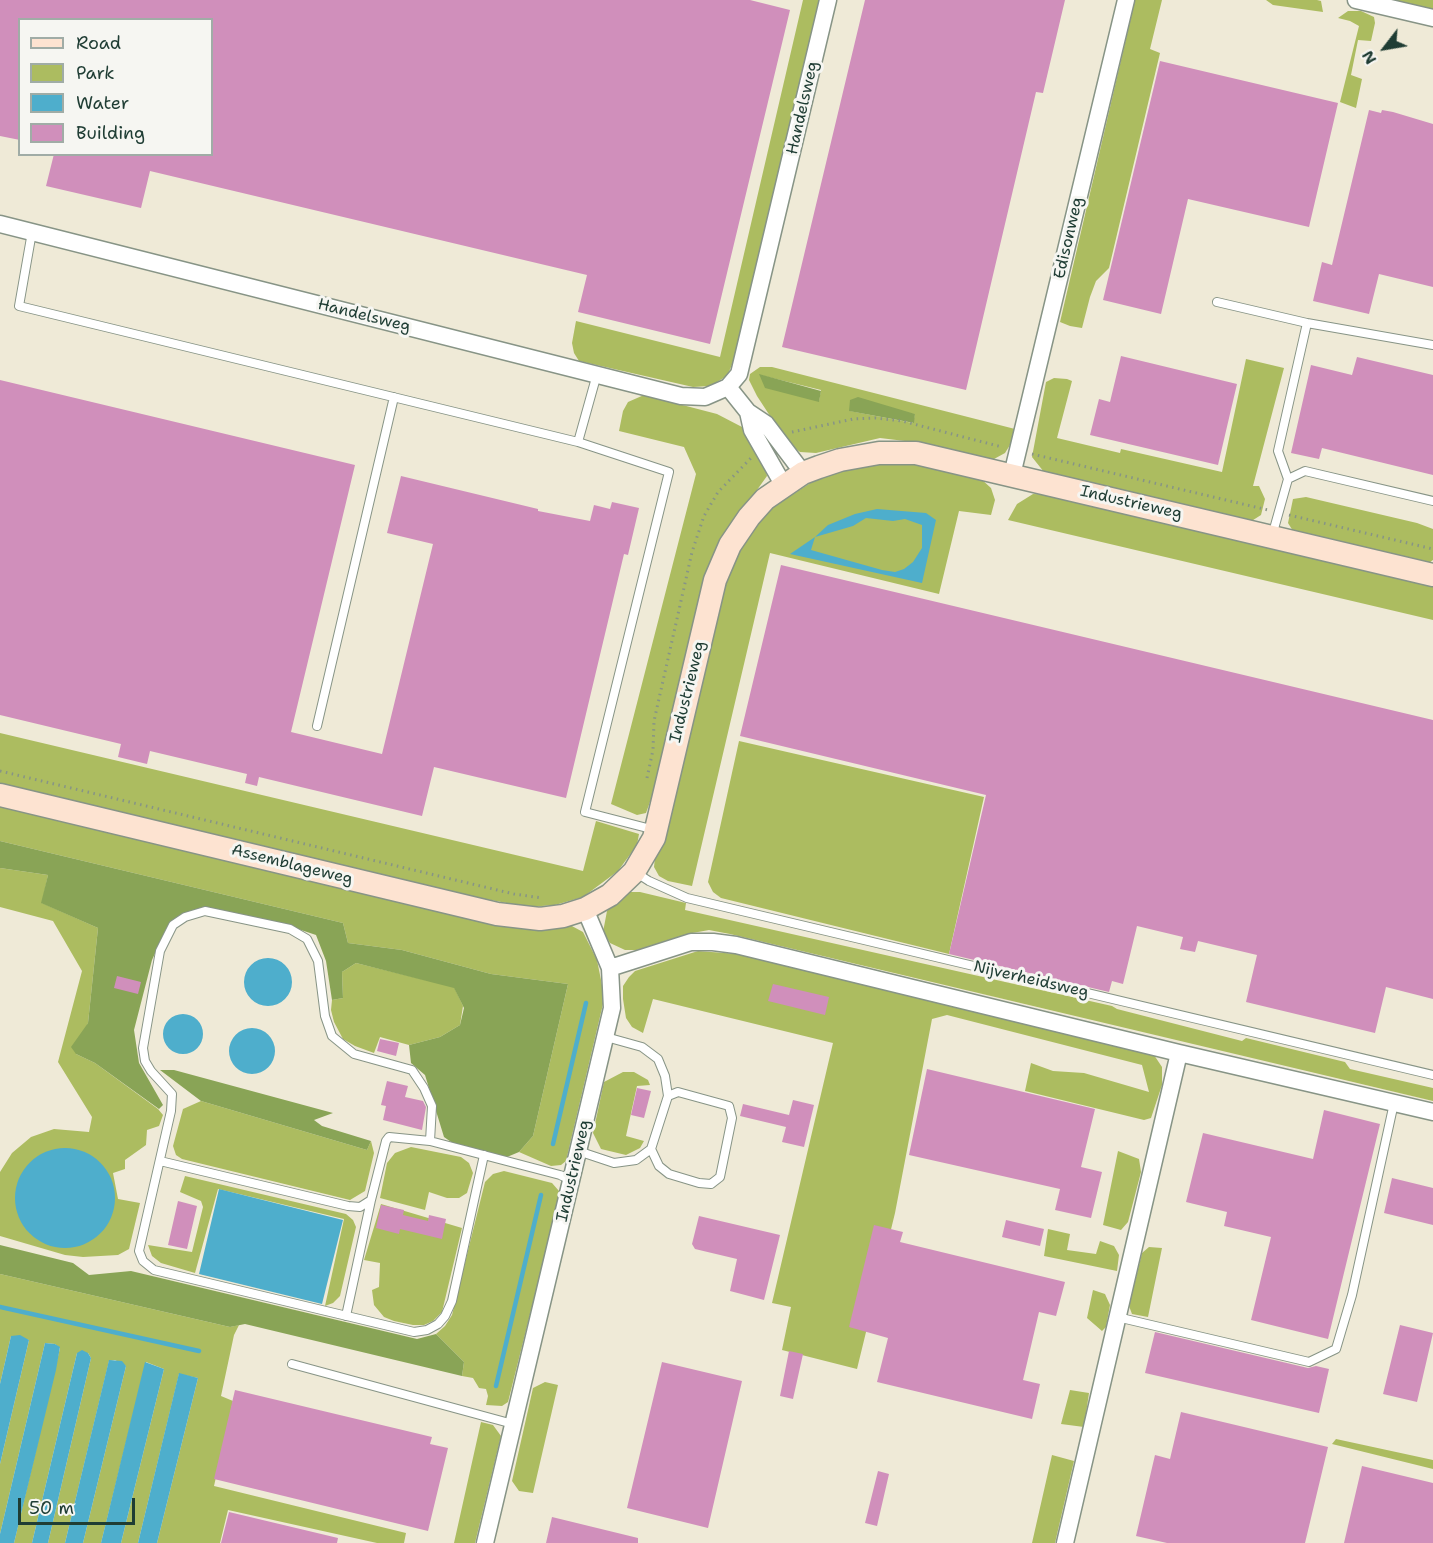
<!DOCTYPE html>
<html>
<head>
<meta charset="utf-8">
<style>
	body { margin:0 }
	#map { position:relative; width:1433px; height:1543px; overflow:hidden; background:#efead7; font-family:"Shantell Sans",sans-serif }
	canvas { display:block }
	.legend { position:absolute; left:18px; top:18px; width:195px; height:138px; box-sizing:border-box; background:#f6f6f2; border:2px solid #a0aca6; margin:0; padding:8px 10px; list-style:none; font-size:18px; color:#1f3d34 }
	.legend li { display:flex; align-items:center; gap:12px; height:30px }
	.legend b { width:30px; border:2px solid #a0aca6 }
	.north { position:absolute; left:1355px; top:18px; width:60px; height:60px; -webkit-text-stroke:4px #f6f6f2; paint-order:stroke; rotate:239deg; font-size:16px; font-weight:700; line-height:24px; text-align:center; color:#1f3d34 }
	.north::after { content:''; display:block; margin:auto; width:21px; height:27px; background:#1f3d34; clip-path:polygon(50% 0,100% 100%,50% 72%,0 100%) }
	.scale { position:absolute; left:18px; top:1498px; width:117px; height:27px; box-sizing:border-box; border:3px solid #1f3d34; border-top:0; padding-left:8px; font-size:18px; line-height:21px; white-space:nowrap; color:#1f3d34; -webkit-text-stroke:4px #f6f6f2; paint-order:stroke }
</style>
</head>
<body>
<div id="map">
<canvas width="1433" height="1543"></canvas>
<ul class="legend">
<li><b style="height:8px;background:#fde3d1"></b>Road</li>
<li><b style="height:16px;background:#acbc60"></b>Park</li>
<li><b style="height:16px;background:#4eaecc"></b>Water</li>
<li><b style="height:16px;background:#d08fbb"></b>Building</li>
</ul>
<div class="north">N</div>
<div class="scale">50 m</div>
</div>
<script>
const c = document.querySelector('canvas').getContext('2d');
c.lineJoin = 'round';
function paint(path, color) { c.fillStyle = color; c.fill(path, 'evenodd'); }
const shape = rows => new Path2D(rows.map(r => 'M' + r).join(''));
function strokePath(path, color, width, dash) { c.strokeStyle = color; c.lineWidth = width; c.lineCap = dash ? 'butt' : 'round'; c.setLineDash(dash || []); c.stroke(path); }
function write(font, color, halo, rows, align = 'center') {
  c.font = font + ' "Shantell Sans",sans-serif'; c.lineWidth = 6; c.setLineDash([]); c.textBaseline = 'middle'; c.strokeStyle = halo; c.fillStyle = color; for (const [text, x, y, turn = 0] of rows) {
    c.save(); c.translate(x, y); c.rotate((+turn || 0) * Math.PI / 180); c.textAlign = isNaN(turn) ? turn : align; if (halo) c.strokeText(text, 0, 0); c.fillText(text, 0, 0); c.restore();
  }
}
paint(shape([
	[803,0,820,0,735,358,727,376,710,386,693,387,579,361,574,353,572,343,576,321,720,357],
	[1135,0,1162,0,1150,49,1160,53,1109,268,1096,281,1090,297,1082,328,1070,326,1060,322],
	[1266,0,1317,0,1321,1,1323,12,1273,5],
	[1389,0,1433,0,1433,11],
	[1348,11,1361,11,1374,17,1375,23,1371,41,1358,40,1351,75,1362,79,1356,108,1340,102,1359,26,1350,21,1338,18],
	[1246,359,1284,368,1253,486,1259,486,1265,499,1261,515,1250,522,1044,472,1032,457,1046,382,1054,378,1067,379,1072,381,1057,438,1120,453,1121,449,1222,472],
	[760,367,772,367,1015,429,1010,445,1005,453,994,459,977,458,913,442,880,438,816,453,800,452,787,442,757,396,749,380,750,374],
	[760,375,821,390,819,401],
	[850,411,915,414,913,423],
	[644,395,717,414,742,427,764,460,767,476,719,543,659,777,646,813,637,815,611,804,696,474,684,447,619,431,623,411,628,402],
	[899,462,964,471,980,478,991,488,995,500,991,515,959,511,939,594,770,553,692,886,668,881,659,876,654,867,655,857,720,595,732,560,749,531,775,506,818,478,859,465],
	[1033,494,1061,495,1433,584,1433,620,1008,520,1017,504],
	[1306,497,1417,523,1433,529,1433,560,1426,565,1293,531,1288,523,1293,499],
	[0,733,583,871,596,821,639,834,637,845,618,871,583,897,555,905,528,907,448,892,0,784],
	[739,741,984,797,949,954,721,898,713,892,708,882],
	[0,803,570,925,583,932,597,960,602,985,603,1004,566,1161,561,1165,551,1166,519,1152,533,1136,568,984,491,974,402,950,348,943,343,923,0,841],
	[0,868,48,875,42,903,98,928,88,1023,76,1054,95,1063,158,1109,163,1115,159,1126,147,1130,146,1145,125,1160,125,1169,113,1173,118,1199,140,1203,129,1249,118,1255,83,1257,65,1255,0,1236,0,1172,12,1153,31,1137,54,1129,89,1132,92,1117,58,1062,82,971,53,921,0,907],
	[628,892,640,892,686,903,685,910,1112,1006,1117,1009,1242,1041,1246,1038,1345,1062,1350,1069,1433,1088,1433,1101,730,934,709,930,687,934,637,950,625,950,610,943,603,932,607,911],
	[698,951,738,954,1010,1018,1154,1055,1162,1067,1162,1085,1151,1118,1144,1120,1025,1091,1031,1063,1053,1071,1084,1073,1149,1092,1142,1065,947,1015,932,1019,895,1213,857,1369,782,1350,791,1307,772,1303,833,1043,653,999,643,1033,632,1027,626,1018,623,999,623,986,629,977,635,971],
	[356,963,454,987,463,1006,460,1025,440,1037,409,1045,380,1037,374,1053,355,1046,343,1039,334,1022,331,1010,332,1000,343,998,342,972],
	[623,1072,634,1072,648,1080,650,1085,637,1086,626,1136,644,1141,640,1148,626,1155,601,1149,593,1133,604,1082],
	[201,1101,367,1150,371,1141,374,1153,365,1191,350,1200,182,1159,176,1155,173,1146,183,1109],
	[411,1147,461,1157,469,1163,473,1173,467,1193,459,1198,447,1198,429,1192,425,1210,380,1198,387,1163,395,1153],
	[1118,1151,1139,1159,1141,1172,1128,1222,1121,1230,1103,1225],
	[504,1171,552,1183,559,1191,558,1203,508,1402,502,1406,486,1405,488,1396,486,1389,479,1388,473,1378,462,1376,464,1362,436,1334,445,1326,452,1315,485,1182,493,1174],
	[185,1176,346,1214,353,1220,356,1227,340,1296,333,1303,325,1306,344,1219,218,1189,195,1273,161,1263,152,1256,148,1245,192,1252,203,1207,201,1201,180,1192],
	[381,1204,462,1228,442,1312,433,1321,424,1325,413,1325,394,1321,384,1317,374,1305,372,1290,379,1287,380,1263,364,1260],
	[1048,1229,1070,1234,1067,1250,1096,1254,1100,1241,1114,1246,1119,1255,1117,1271,1044,1256],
	[1149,1247,1162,1248,1148,1317,1132,1314,1129,1306,1142,1253],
	[0,1274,230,1327,239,1325,234,1335,221,1396,233,1401,214,1486,406,1533,404,1543,377,1543,228,1510,220,1543,157,1543,198,1378,179,1374,138,1543,121,1543,164,1369,146,1362,101,1543,83,1543,126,1366,115,1360,109,1361,65,1543,48,1543,91,1358,88,1353,77,1353,32,1543,14,1543,60,1348,55,1344,45,1343,0,1534,0,1464,29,1340,11,1336,0,1384],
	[1093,1290,1105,1294,1110,1305,1106,1327,1102,1331,1087,1318],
	[545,1382,558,1385,533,1493,519,1491,512,1481,533,1388],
	[1070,1390,1089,1393,1084,1427,1061,1424],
	[481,1422,493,1425,501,1436,475,1543,454,1543],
	[1336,1439,1433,1460,1433,1469,1332,1444],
	[1052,1455,1074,1461,1055,1543,1032,1543]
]), '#acbc60');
paint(shape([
	[759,374,821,391,819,402,765,388],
	[858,397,915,414,914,423,849,411,850,400],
	[0,841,343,923,348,943,402,950,491,974,568,984,533,1136,519,1152,507,1157,454,1144,444,1137,425,1075,411,1063,409,1045,440,1037,460,1025,464,1008,454,988,356,963,342,972,343,998,332,1000,326,961,316,935,289,926,203,910,186,915,166,929,152,960,134,1030,139,1063,163,1105,159,1109,95,1063,76,1054,71,1047,88,1023,98,928,41,903,48,875,0,868],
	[160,1070,174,1070,333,1113,314,1120,322,1126,371,1141,367,1150,201,1101],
	[0,1245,73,1263,89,1275,131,1271,417,1339,436,1334,464,1362,462,1376,245,1324,230,1327,0,1274]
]), '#89a456');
paint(shape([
	[877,509,926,513,936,520,922,583,790,554,815,537,828,525,855,514],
	[866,518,893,521,905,519,922,525,922,548,913,562,904,569,895,572,882,570,811,550,815,537,853,526],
	'244 982a24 24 0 1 1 48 0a24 24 0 1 1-48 0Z',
	'163 1034a20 20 0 1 1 40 0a20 20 0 1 1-40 0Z',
	'229 1051a23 23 0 1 1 46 0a23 23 0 1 1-46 0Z',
	'15 1198a50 50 0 1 1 100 0a50 50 0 1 1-100 0Z',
	[219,1189,343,1220,322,1304,199,1274],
	[20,1335,29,1340,0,1464,0,1384,11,1336],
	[45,1343,55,1344,60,1347,56,1370,14,1543,0,1543,0,1534],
	[82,1350,88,1353,91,1358,48,1543,32,1543,77,1353],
	[109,1360,122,1361,126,1366,83,1543,65,1543],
	[145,1362,164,1369,121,1543,101,1543],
	[179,1373,198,1378,157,1543,138,1543]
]), '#4eaecc');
strokePath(shape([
	[553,1144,586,1003],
	[0,1307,199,1351],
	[496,1386,541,1195]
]), '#4eaecc', 4.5);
paint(shape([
	[0,0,750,0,790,10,710,344,578,312,587,275,150,171,141,208,46,186,54,154,212,154,212,20,20,20,20,140,0,136],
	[865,0,1065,0,1043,93,1036,92,966,390,782,347],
	[1160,61,1338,103,1309,227,1188,199,1161,314,1103,300],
	[1369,110,1381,113,1382,110,1393,112,1433,124,1433,287,1379,274,1369,314,1313,301,1322,262,1332,265],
	[1121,356,1237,384,1218,465,1090,435,1099,399,1110,402],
	[1357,357,1433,375,1433,475,1322,448,1319,459,1291,453,1311,365,1352,375],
	[0,380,355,465,291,732,382,754,433,544,387,533,401,476,538,509,538,511,590,521,594,505,610,509,612,502,639,508,628,555,624,554,566,798,434,767,422,816,259,777,257,786,245,783,247,774,150,751,147,764,118,757,121,744,0,715],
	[781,565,1433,720,1433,999,1386,987,1375,1033,1246,1002,1257,955,1198,941,1195,952,1180,949,1183,937,1137,926,1123,984,1112,981,1109,992,949,954,986,795,740,736],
	[117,976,141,982,138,994,114,988],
	[773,984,829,997,825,1015,768,1001],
	[380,1039,399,1043,396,1056,377,1051],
	[927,1069,1095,1109,1081,1167,1102,1172,1091,1218,1055,1210,1060,1189,909,1155],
	[387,1081,408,1086,405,1097,423,1101,426,1107,422,1130,383,1120,386,1106,381,1105],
	[637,1088,651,1091,644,1118,631,1115],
	[793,1100,814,1105,804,1147,782,1142,786,1127,740,1116,743,1104,789,1115],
	[1324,1110,1380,1124,1328,1339,1251,1320,1271,1237,1224,1226,1227,1212,1186,1202,1203,1133,1313,1159],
	[1392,1178,1433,1188,1433,1225,1384,1213],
	[178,1201,197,1206,187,1249,168,1245],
	[381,1205,404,1210,403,1215,428,1221,429,1215,446,1219,442,1239,400,1229,399,1234,376,1228],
	[699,1216,780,1235,764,1300,730,1291,737,1259,695,1249,692,1244],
	[1006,1220,1044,1229,1040,1246,1002,1237],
	[874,1225,903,1232,900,1242,1065,1282,1056,1316,1039,1312,1023,1380,1040,1384,1032,1419,877,1382,888,1338,849,1327],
	[1400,1325,1433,1333,1417,1402,1383,1394],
	[1155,1332,1308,1368,1316,1366,1329,1369,1319,1413,1145,1373],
	[789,1351,803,1354,793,1399,780,1396],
	[662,1362,742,1381,708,1528,627,1508],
	[235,1390,432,1437,430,1444,448,1448,428,1531,214,1479],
	[1181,1412,1328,1447,1305,1543,1167,1543,1136,1536,1155,1455,1170,1459],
	[1362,1466,1433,1483,1433,1543,1344,1543],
	[878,1471,889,1474,877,1526,865,1523],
	[229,1512,338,1538,337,1543,221,1543],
	[552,1517,638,1538,638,1543,546,1543]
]), '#d08fbb');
const lane = shape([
	[32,232,19,306,578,442,597,374],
	[1217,302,1307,323,1433,345],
	[578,442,669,472,585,812,655,830],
	[1288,479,1278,451,1307,323],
	[1272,536,1288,479,1305,471,1433,501],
	[317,726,394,397],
	[635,872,649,881,687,898,1433,1075],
	[606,1037,642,1047,658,1059,665,1076,668,1096],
	[578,1151,614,1163,636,1160,651,1149,668,1096,678,1092,729,1106,732,1118,720,1177,711,1184,699,1183,669,1174,659,1166,651,1149],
	[484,1155,452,1301,445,1316,438,1324,427,1330,414,1332,154,1270,143,1261,139,1251,171,1111,172,1094,151,1071,145,1061,143,1048,160,951,173,925,185,917,205,911,290,929,307,939,318,961,325,1016,332,1036,354,1054,412,1070,424,1088,432,1106,430,1141,560,1175,571,1180],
	[160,1161,348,1206,360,1207,371,1200,386,1141,389,1137,430,1141],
	[346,1316,371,1200],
	[1117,1317,1309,1362,1336,1349,1352,1295,1394,1103],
	[292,1364,513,1424]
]);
const street = shape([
	[1356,0,1433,18],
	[0,224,681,396,705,397,728,387,739,374,828,0],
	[728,387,748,412,766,424,803,473],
	[748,412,752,430,784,486],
	[1012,475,1126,0],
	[610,968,691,942,713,942,736,945,1179,1053,1433,1112],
	[485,1543,612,1008,610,968,585,909],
	[1065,1543,1179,1053]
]);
const secondary = shape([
	[0,795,497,914,540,919,563,916,585,909,610,895,634,872,654,838,715,580,730,545,749,517,765,499,803,473,819,467,840,460,879,453,916,453,1433,575]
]);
strokePath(lane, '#879486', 10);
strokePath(street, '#879486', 19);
strokePath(secondary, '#879486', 25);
strokePath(shape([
	[792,432,853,419,875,418,902,421,1002,447],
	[1032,454,1268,510],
	[1289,515,1433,549],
	[0,771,514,894,542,898],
	[647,778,653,750,654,721,692,552,704,516,718,492,751,458]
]), '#879486', 3, [1.5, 4.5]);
strokePath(lane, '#fff', 8);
strokePath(street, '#fff', 16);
strokePath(secondary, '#fde3d1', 22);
write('16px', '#1f3d34', '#f6f6f2', [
	["Handelsweg",803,108,-77],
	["Edisonweg",1069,238,-77],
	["Handelsweg",364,316,14],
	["Industrieweg",1131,503,13],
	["Industrieweg",688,692,-76],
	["Assemblageweg",292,865,14],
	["Nijverheidsweg",1031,980,13],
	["Industrieweg",574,1171,-77]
]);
</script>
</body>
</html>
